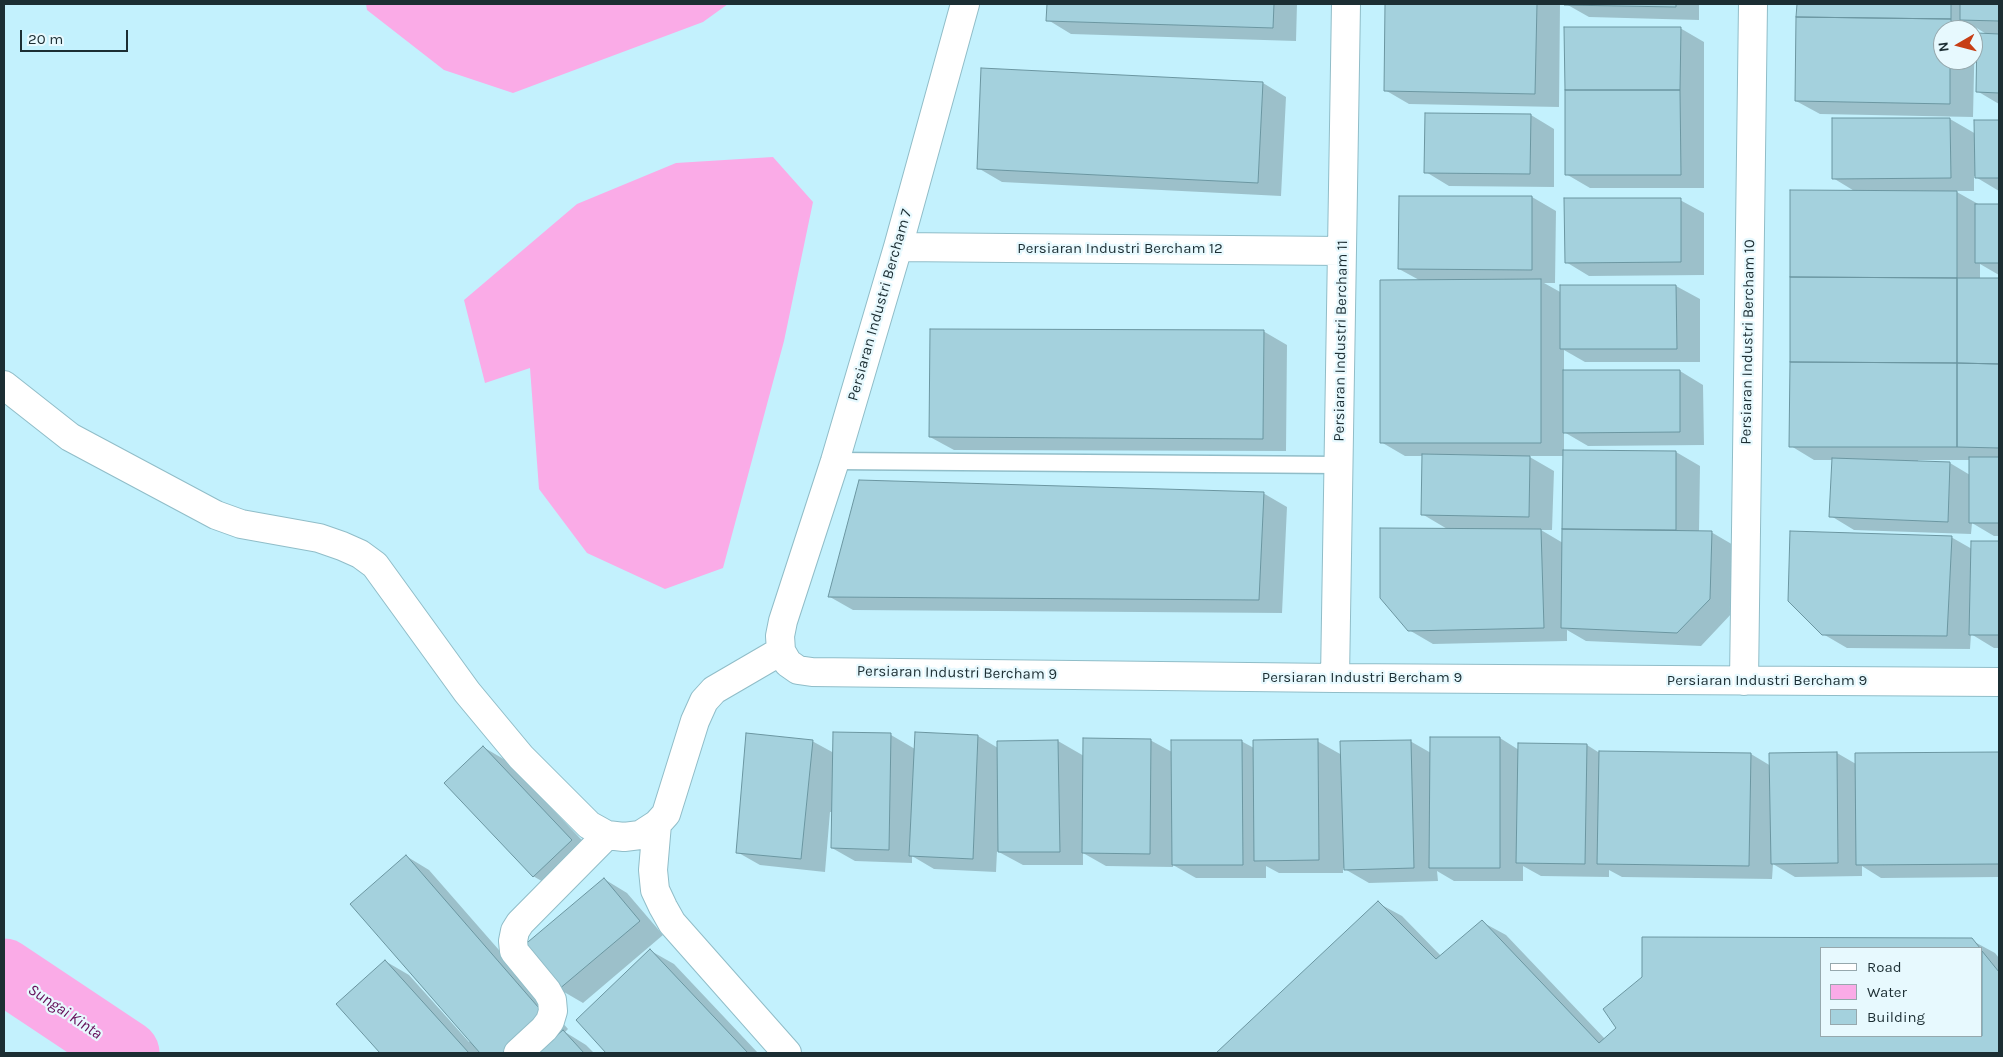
<!DOCTYPE html>
<html>
<head>
<meta charset="utf-8">
<style>
	body { margin:0 }
	#map { position:relative; width:2003px; height:1057px; overflow:hidden; background:#c3f1fd; font-family:Karla,sans-serif }
	canvas { display:block }
	.frame { position:absolute; inset:0; border:5px solid #1c2e33; pointer-events:none }
	.legend { position:absolute; left:1820px; top:947px; width:162px; height:90px; box-sizing:border-box; background:#e7f9fe; border:1px solid #96a8ad; margin:0; padding:6px 9px; list-style:none; font-size:15px; color:#1c2e33 }
	.legend li { display:flex; align-items:center; gap:10px; height:25px }
	.legend b { width:25px; border:1px solid #96a8ad }
	.north { position:absolute; left:1933px; top:20px; width:50px; height:50px; box-sizing:border-box; background:#e7f9fe; border:1px solid #96a8ad; border-radius:50%; rotate:262deg; font-size:14px; font-weight:700; line-height:20px; text-align:center; color:#1c2e33 }
	.north::after { content:''; display:block; margin:auto; width:18px; height:22px; background:#c73e15; clip-path:polygon(50% 0,100% 100%,50% 72%,0 100%) }
	.scale { position:absolute; left:20px; top:30px; width:108px; height:22px; box-sizing:border-box; border:2px solid #1c2e33; border-top:0; padding-left:6px; font-size:15px; line-height:18px; white-space:nowrap; color:#1c2e33; -webkit-text-stroke:4px #e7f9fe; paint-order:stroke }
</style>
</head>
<body>
<div id="map">
<canvas width="2003" height="1057"></canvas>
<div class="frame"></div>
<ul class="legend">
<li><b style="height:6px;background:#fff"></b>Road</li>
<li><b style="height:14px;background:#faabe7"></b>Water</li>
<li><b style="height:14px;background:#a4d1dd"></b>Building</li>
</ul>
<div class="north">N</div>
<div class="scale">20 m</div>
</div>
<script>
const c = document.querySelector('canvas').getContext('2d');
c.lineJoin = 'round';
function paint(path, color) { c.fillStyle = color; c.fill(path, 'evenodd'); }
const shape = rows => new Path2D(rows.map(r => 'M' + r).join(''));
function strokePath(path, color, width, dash) { c.strokeStyle = color; c.lineWidth = width; c.lineCap = dash ? 'butt' : 'round'; c.setLineDash(dash || []); c.stroke(path); }
function write(font, color, halo, rows, align = 'center') {
  c.font = font + ' Karla,sans-serif'; c.lineWidth = 4.5; c.setLineDash([]); c.textBaseline = 'middle'; c.strokeStyle = halo; c.fillStyle = color; for (const [text, x, y, turn = 0] of rows) {
    c.save(); c.translate(x, y); c.rotate((+turn || 0) * Math.PI / 180); c.textAlign = isNaN(turn) ? turn : align; if (halo) c.strokeText(text, 0, 0); c.fillText(text, 0, 0); c.restore();
  }
}
paint(shape([
	[366,4,728,4,703,22,513,93,444,70,367,10],
	[773,157,813,202,784,341,723,568,665,589,587,553,539,489,530,368,485,383,464,300,577,204,676,163]
]), '#faabe7');
paint(shape([
	[1048,4,1297,4,1296,41,1071,34,1048,20],
	[1387,4,1560,4,1559,107,1409,104,1385,90],
	[1566,4,1699,4,1699,20,1589,17],
	[1798,4,1999,4,1999,104,1977,91,1988,35,1975,27,1973,117,1820,114,1796,101],
	[1943,30,1973,30,1973,60,1943,60],
	[1680,28,1704,42,1704,188,1590,188,1566,174],
	[1263,83,1286,97,1281,196,1002,182,978,168],
	[1531,115,1554,129,1554,187,1449,186,1426,172],
	[1950,119,1976,134,1976,121,1999,121,1999,191,1974,176,1974,191,1955,191,1980,205,1999,205,1999,275,1980,264,1980,279,1999,279,1999,536,1994,536,1972,523,1971,534,1854,530,1831,516,1833,460,1814,460,1791,446,1856,192,1833,178],
	[1918,460,1970,460,1970,475,1950,463,1918,462],
	[1532,197,1556,211,1555,283,1544,283,1562,293,1562,286,1676,286,1700,299,1700,362,1585,362,1564,350,1564,371,1680,371,1703,385,1704,445,1588,446,1564,432,1564,451,1676,452,1700,466,1699,532,1711,532,1735,546,1733,612,1701,646,1586,641,1567,630,1567,641,1433,644,1409,630,1449,530,1422,514,1424,456,1405,456,1381,442,1421,281,1399,269],
	[1528,456,1564,456,1563,543,1541,530,1552,530,1554,471],
	[1680,200,1704,213,1704,275,1589,276,1566,262],
	[1263,331,1287,345,1286,451,954,450,930,437],
	[1263,493,1287,507,1282,613,853,610,830,597],
	[1951,537,1972,549,1972,543,1999,543,1999,648,1994,648,1971,634,1970,649,1847,648,1823,634],
	[834,733,891,735,915,749,978,736,998,748,998,742,1058,741,1084,756,1150,740,1172,752,1241,741,1254,748,1317,741,1342,755,1410,741,1431,753,1500,738,1519,750,1587,745,1598,752,1751,754,1771,766,1837,753,1856,764,1856,754,1999,753,1999,877,1881,878,1862,866,1862,876,1795,877,1773,864,1772,879,1622,877,1609,870,1609,877,1541,876,1523,866,1523,881,1454,881,1437,871,1438,881,1369,883,1343,868,1343,873,1279,873,1266,866,1266,878,1196,878,1173,865,1173,867,1106,866,1083,853,1083,865,1023,865,997,851,996,872,934,869,912,856,912,863,855,861,832,848,833,812,830,812,825,872,760,865,737,852,812,741,834,753],
	[483,747,507,761,595,854,557,890,533,876],
	[406,856,429,870,568,1029,565,1032,586,1045,594,1053,382,1053,338,1004,385,961,409,975,469,1042,471,1041],
	[604,879,627,893,663,935,583,1003,559,989],
	[1378,903,1402,916,1441,956,1482,922,1506,935,1605,1039,1618,1028,1643,978,1643,938,1971,940,1995,953,1999,958,1999,1053,1218,1053],
	[1822,948,1982,948,1982,1036,1822,1036],
	[651,951,674,964,758,1053,608,1053,577,1020]
]), '#0003');
strokePath(shape([
	[4,971,127,1053]
]), '#faabe7', 65);
const building = shape([
	[1047,4,1274,4,1273,28,1046,21,1047,4],
	[1385,4,1537,4,1535,94,1384,91,1385,4],
	[1564,4,1676,4,1676,7,1564,5,1564,4],
	[1797,4,1951,4,1951,19,1796,17,1797,4],
	[1960,4,1999,4,1999,21,1960,20,1960,4],
	[1796,17,1951,19,1951,30,1943,30,1943,60,1950,60,1950,104,1795,101,1796,17],
	[1564,27,1681,27,1680,90,1565,90,1564,27],
	[1977,33,1999,34,1999,93,1976,92,1977,33],
	[981,68,1263,82,1258,183,977,169,981,68],
	[1565,90,1680,90,1681,175,1565,175,1565,90],
	[1425,113,1531,114,1530,174,1424,173,1425,113],
	[1832,118,1950,118,1951,178,1832,179,1832,118],
	[1974,120,1999,120,1999,178,1975,178,1974,120],
	[1790,190,1957,191,1957,278,1790,277,1790,190],
	[1399,196,1532,196,1532,270,1398,269,1399,196],
	[1564,198,1681,198,1681,262,1565,263,1564,198],
	[1975,204,1999,204,1999,263,1975,263,1975,204],
	[1790,277,1957,278,1957,363,1790,362,1790,277],
	[1957,278,1999,278,1999,364,1957,363,1957,278],
	[1541,279,1541,443,1380,443,1380,280,1541,279],
	[1560,285,1676,285,1677,349,1560,349,1560,285],
	[930,329,1264,330,1263,439,929,437,930,329],
	[1790,362,1957,363,1957,447,1789,447,1790,362],
	[1957,363,1999,364,1999,448,1957,447,1957,363],
	[1563,370,1680,370,1680,432,1563,433,1563,370],
	[1563,450,1676,451,1676,530,1562,529,1563,450],
	[1422,454,1530,456,1529,517,1421,515,1422,454],
	[1969,457,1999,457,1999,523,1969,523,1969,457],
	[1832,458,1950,462,1948,522,1829,517,1832,458],
	[859,480,1264,492,1259,600,828,597,859,480],
	[1380,528,1541,529,1544,628,1408,631,1380,598,1380,528],
	[1562,529,1712,531,1710,599,1677,633,1561,628,1562,529],
	[1790,531,1952,536,1947,636,1822,635,1788,601,1790,531],
	[1971,541,1999,541,1999,635,1969,635,1971,541],
	[833,732,891,733,889,850,831,848,833,732],
	[915,732,978,735,973,859,909,856,915,732],
	[746,733,813,740,801,859,736,853,746,733],
	[1430,737,1500,737,1500,868,1429,868,1430,737],
	[1083,738,1151,739,1150,854,1082,853,1083,738],
	[1318,739,1319,860,1254,861,1253,740,1318,739],
	[1058,740,1060,852,998,852,997,741,1058,740],
	[1171,740,1242,740,1243,865,1172,865,1171,740],
	[1411,740,1414,868,1344,870,1340,741,1411,740],
	[1518,743,1587,744,1585,864,1516,863,1518,743],
	[483,746,572,840,533,877,444,783,483,746],
	[1599,751,1751,753,1749,866,1597,864,1599,751],
	[1837,752,1838,863,1771,864,1769,753,1837,752],
	[1999,752,1999,864,1856,865,1855,753,1999,752],
	[406,855,545,1015,502,1053,480,1053,350,904,406,855],
	[604,878,640,921,558,990,522,947,604,878],
	[1378,901,1436,959,1482,920,1599,1043,1616,1028,1603,1009,1642,977,1642,937,1972,938,1980,948,1822,948,1822,1036,1982,1036,1982,951,1999,972,1999,1053,1216,1053,1378,901],
	[650,949,748,1053,606,1053,576,1020,650,949],
	[385,960,469,1053,380,1053,336,1004,385,960],
	[563,1030,584,1053,537,1053,563,1030]
]);
paint(building, '#a4d1dd');
strokePath(building, '#6b96a1', 1);
const service = shape([
	[835,461,1338,465]
]);
const minor = shape([
	[965,4,898,247,835,461,783,621,780,636,781,651,788,663,798,670,812,672,1335,678,1999,682],
	[898,247,1342,251],
	[4,385,70,437,216,515,241,524,319,538,342,546,360,554,375,565,467,692,521,757,589,825,607,835,624,837,640,835,657,824,666,814,695,721,704,701,714,690,781,651],
	[1335,678,1346,4],
	[1744,681,1753,4],
	[657,824,653,870,655,890,663,907,672,923,787,1053],
	[518,1053,544,1029,550,1021,553,1011,552,1000,547,991,514,951,513,941,515,931,520,923,607,835]
]);
strokePath(service, '#90bdc8', 19);
strokePath(minor, '#90bdc8', 30);
strokePath(service, '#fff', 16);
strokePath(minor, '#fff', 28);
write('15px', '#1c2e33', '#e7f9fe', [
	["Persiaran Industri Bercham 12",1120,249],
	["Persiaran Industri Bercham 7",880,305,-74],
	["Persiaran Industri Bercham 11",1341,341,-89],
	["Persiaran Industri Bercham 10",1748,342,-89],
	["Persiaran Industri Bercham 9",957,673,1],
	["Persiaran Industri Bercham 9",1362,678],
	["Persiaran Industri Bercham 9",1767,681]
]);
write('italic 16px', '#650d58', '#e7f9fe', [
	["Sungai Kinta",65,1012,34]
]);
</script>
</body>
</html>
